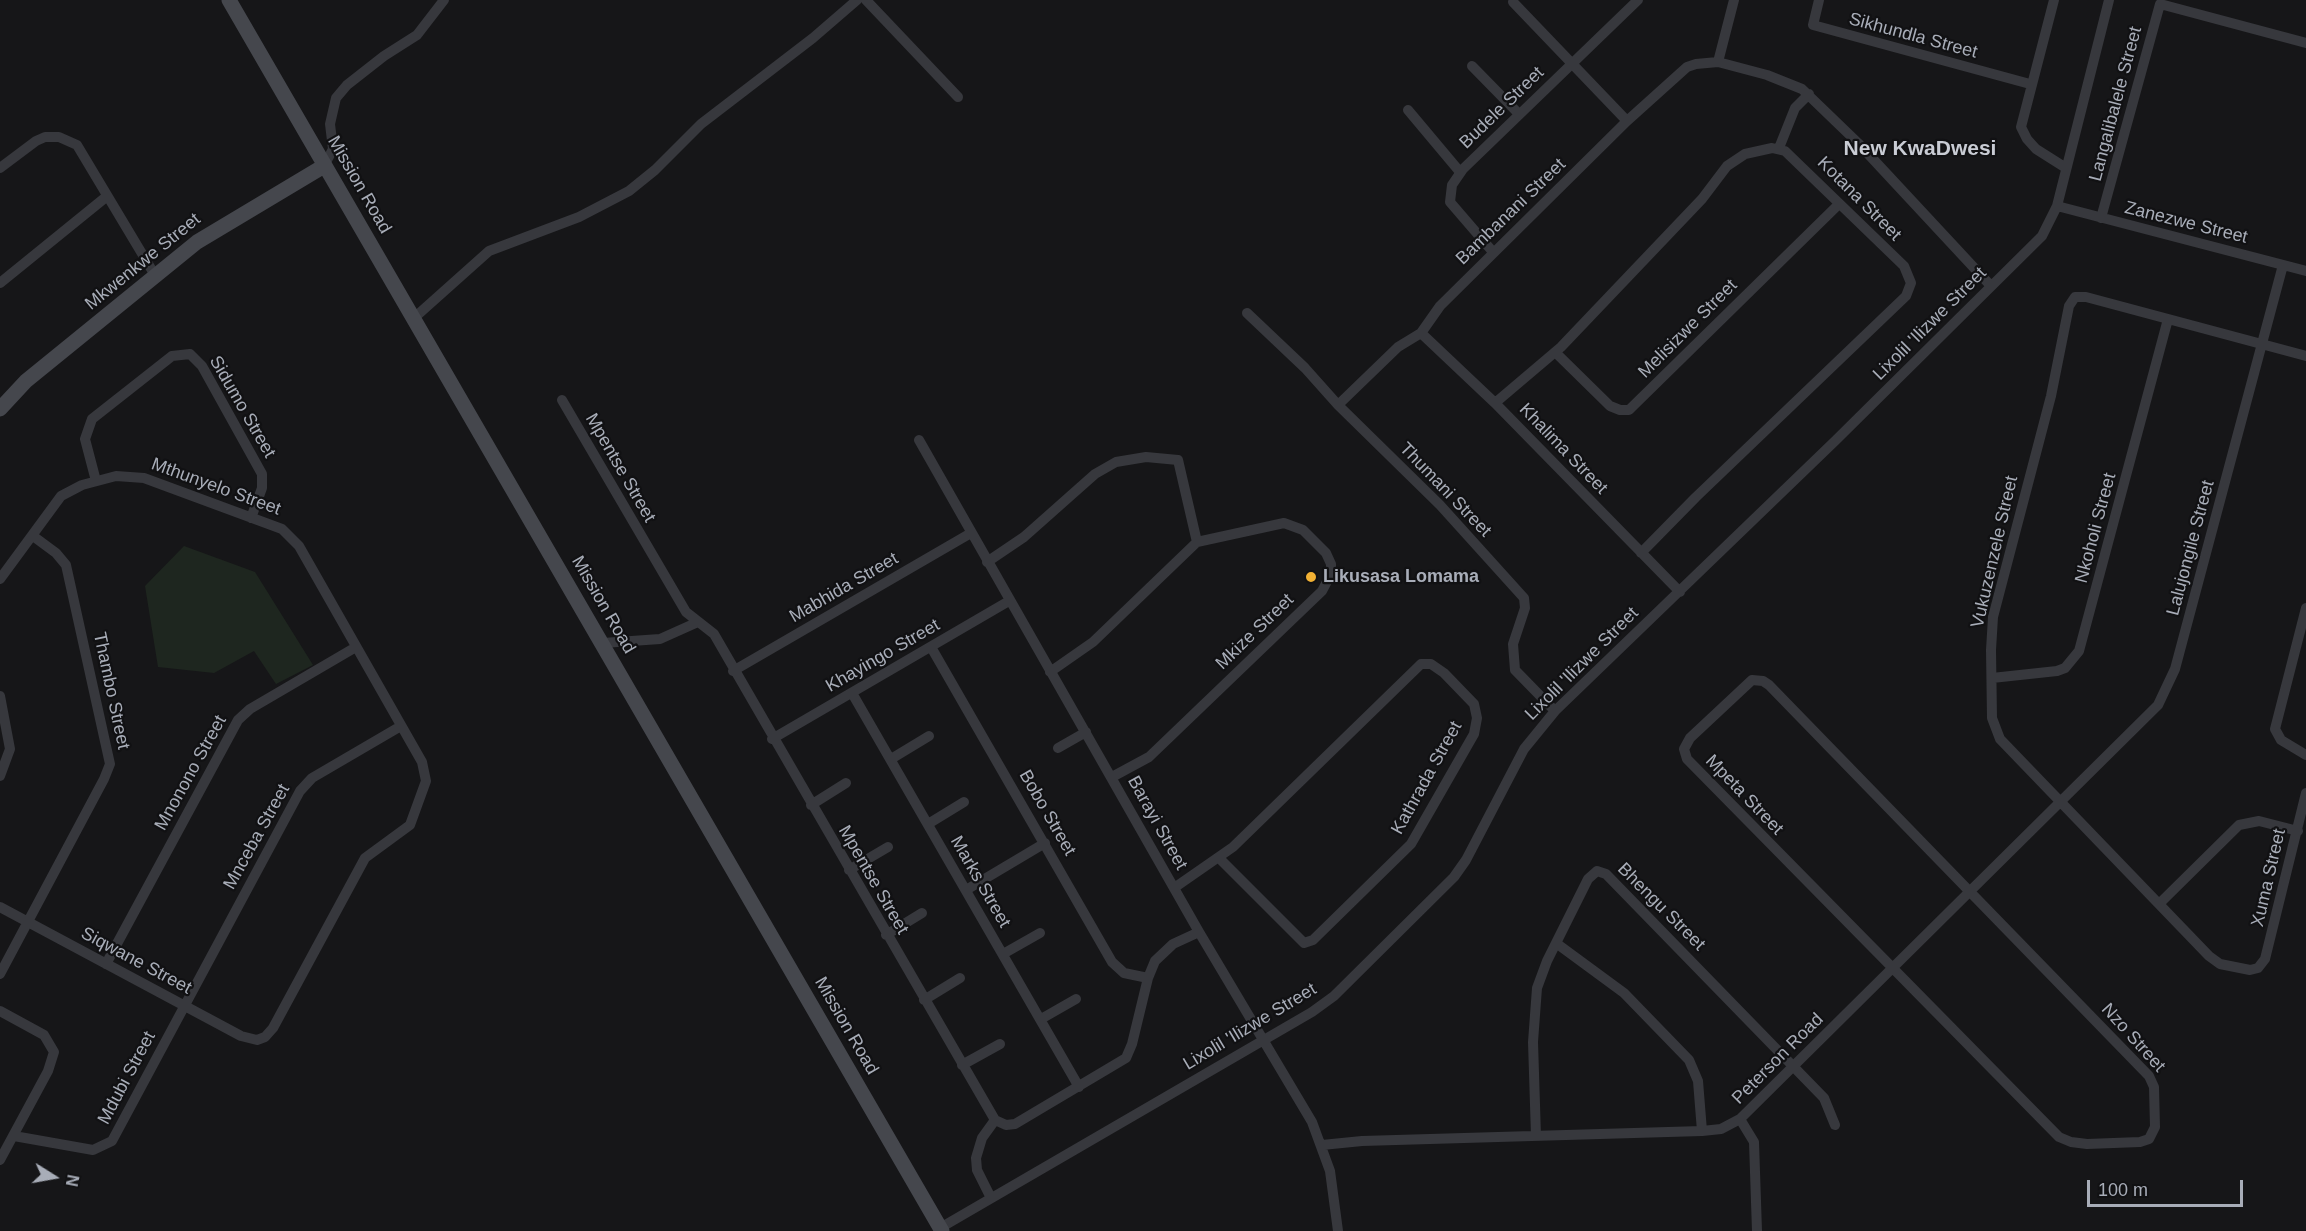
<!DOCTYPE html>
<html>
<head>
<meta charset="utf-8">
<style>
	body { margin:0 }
	#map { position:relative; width:2306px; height:1231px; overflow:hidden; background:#161618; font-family:Arial,sans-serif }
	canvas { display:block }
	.north { position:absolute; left:24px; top:1147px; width:60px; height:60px; -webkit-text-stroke:4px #111113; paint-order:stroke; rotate:101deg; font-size:16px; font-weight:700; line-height:24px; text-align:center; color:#a8adb8 }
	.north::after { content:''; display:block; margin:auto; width:21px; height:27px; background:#a8adb8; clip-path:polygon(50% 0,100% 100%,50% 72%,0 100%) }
	.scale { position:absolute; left:2087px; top:1180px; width:156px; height:27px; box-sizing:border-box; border:3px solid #a8adb8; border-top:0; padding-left:8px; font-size:18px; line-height:21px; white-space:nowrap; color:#a8adb8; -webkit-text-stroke:4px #111113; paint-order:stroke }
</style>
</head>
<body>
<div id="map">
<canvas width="2306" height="1231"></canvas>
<div class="north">N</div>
<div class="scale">100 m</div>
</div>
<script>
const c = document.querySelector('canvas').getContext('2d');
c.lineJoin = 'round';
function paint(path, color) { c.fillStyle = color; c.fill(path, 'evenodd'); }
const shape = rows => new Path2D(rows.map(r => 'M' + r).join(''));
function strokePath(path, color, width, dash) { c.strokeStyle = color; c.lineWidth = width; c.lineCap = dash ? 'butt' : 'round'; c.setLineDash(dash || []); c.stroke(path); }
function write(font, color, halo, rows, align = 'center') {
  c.font = font + ' Arial,sans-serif'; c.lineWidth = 4.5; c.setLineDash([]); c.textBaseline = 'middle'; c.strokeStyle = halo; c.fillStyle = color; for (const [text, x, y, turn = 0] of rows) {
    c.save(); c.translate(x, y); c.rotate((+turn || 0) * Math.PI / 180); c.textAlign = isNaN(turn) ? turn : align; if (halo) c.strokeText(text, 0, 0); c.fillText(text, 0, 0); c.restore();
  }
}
paint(shape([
	[184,546,255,572,313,665,276,684,254,651,214,673,158,667,145,586]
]), '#1e261f');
strokePath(shape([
	[866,0,958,97],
	[1819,0,1813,25,2030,84],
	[2054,0,2021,127,2027,139,2036,149,2066,168],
	[1513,2,1627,121],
	[1718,62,1734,0],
	[1472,66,1519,114],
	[1408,110,1460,172],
	[1779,148,1795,108,1809,94],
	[324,166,333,149,330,124,336,98,347,85,384,56,417,35,444,0],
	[0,168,36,141,45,137,59,137,77,145,156,277],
	[2057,206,2306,271],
	[2101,218,2160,4,2306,43],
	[1493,252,1450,202,1452,185,1463,169,1638,0],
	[0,283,106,197],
	[1247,313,1305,368,1338,405,1440,505,1524,598,1525,608,1513,644,1515,670,1555,711],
	[414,318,489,251,579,217,629,191,655,170,701,124,813,38,857,0],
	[1421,333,1495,403,1680,592],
	[1555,352,1610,406,1620,410,1629,410,1839,204],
	[2306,356,2086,297,2075,297,2069,306,2051,396,1993,617,1991,650,1992,718,2000,739,2209,956,2220,964,2250,970,2258,968,2265,959,2306,793],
	[562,400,686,612,714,634,995,1120,1006,1125,1015,1124,1126,1058,1132,1044,1148,978,1155,961,1173,944,1199,932],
	[1495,403,1561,347,1702,199,1727,166,1745,154,1772,148,1785,151,1904,266,1911,283,1906,296,1696,497,1641,553],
	[1338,405,1398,347,1421,333,1440,306,1627,121,1687,67,1696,64,1718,62,1767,75,1802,89,1858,143,1991,286],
	[919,440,1199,932,1312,1122,1330,1171,1338,1231],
	[96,481,85,439,92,419,172,356,190,354,202,366,262,474,262,488,251,518],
	[987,562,1024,537,1095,474,1116,462,1146,457,1178,460,1197,542],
	[0,579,61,496,82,485,116,476,144,478,282,529,299,546,422,762,426,781,410,825,365,858,273,1028,265,1037,257,1040,241,1036,0,907],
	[2306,608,2275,729,2281,740,2306,755],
	[603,643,660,639,698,622],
	[931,647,1112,962,1124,973,1148,978],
	[733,671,971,533],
	[1050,672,1093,642,1197,542,1284,523,1303,530,1326,553,1331,564,1331,574,1322,591,1149,757,1112,777],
	[1992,678,2057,671,2065,668,2079,651,2168,319],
	[1752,680,1763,681,1769,685,2149,1076,2154,1087,2155,1127,2149,1139,2140,1142,2087,1144,2071,1142,2059,1137,1687,759,1684,749,1690,738,1752,680],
	[852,693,1079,1087],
	[0,696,10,749,0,776],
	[772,739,1009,601],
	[1058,748,1086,732],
	[891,759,929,736],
	[811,805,846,783],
	[928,824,964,802],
	[849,870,888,847],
	[1174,888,1233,847,1421,664,1431,664,1444,673,1474,704,1477,718,1474,734,1411,844,1313,940,1304,943,1219,858],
	[966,890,1045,843],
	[2160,903,2239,825,2259,821,2298,831],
	[886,935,922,913],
	[1556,943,1624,993,1689,1060,1698,1081,1702,1131],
	[1003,954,1040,933],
	[106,964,238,720,250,709,356,647],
	[0,974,104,779,110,764,66,565,56,553,33,536],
	[924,1000,960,978],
	[0,1011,44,1035,54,1052,48,1071,0,1160],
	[1041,1019,1076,999],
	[962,1065,1000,1044],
	[1740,1119,1754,1142,1757,1231],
	[14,1136,93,1150,112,1141,300,791,312,778,401,726],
	[1536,1136,1533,1042,1537,988,1547,961,1588,879,1597,871,1606,874,1824,1098,1835,1125],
	[1322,1145,1362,1141,1702,1131,1721,1129,1740,1119,2158,705,2175,669,2283,265],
	[991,1198,977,1170,976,1158,982,1138,995,1120],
	[940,1228,1312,1012,1334,996,1454,877,1466,860,1524,749,1555,711,1835,441,2042,236,2057,206,2109,0]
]), '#37383d', 10);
strokePath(shape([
	[229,0,942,1231],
	[0,409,26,381,197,242,324,166]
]), '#45474d', 15);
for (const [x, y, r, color] of [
	[1311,577,6,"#f2b134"]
]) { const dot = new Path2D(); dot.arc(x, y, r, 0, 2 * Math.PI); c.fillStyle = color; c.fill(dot); strokePath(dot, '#111113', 2); }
write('18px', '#a8adb8', '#111113', [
	["Sikhundla Street",1913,36,15],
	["Langalibalele Street",2116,104,-75],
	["Budele Street",1502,108,-44],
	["Mission Road",359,185,60],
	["Kotana Street",1859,199,45],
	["Bambanani Street",1511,212,-44],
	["Zanezwe Street",2186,223,14],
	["Mkwenkwe Street",143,262,-39],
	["Lixolil 'Ilizwe Street",1930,324,-45],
	["Melisizwe Street",1688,329,-45],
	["Sidumo Street",242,407,60],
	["Khalima Street",1563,449,46],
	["Mpentse Street",620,468,60],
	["Mthunyelo Street",216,487,20],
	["Thumani Street",1445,490,46],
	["Nkoholi Street",2096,528,-75],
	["Lalujongile Street",2191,548,-75],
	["Vukuzenzele Street",1995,552,-77],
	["Mabhida Street",844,588,-30],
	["Mission Road",603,605,60],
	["Mkize Street",1255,632,-44],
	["Khayingo Street",883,656,-30],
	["Lixolil 'Ilizwe Street",1582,664,-45],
	["Thambo Street",111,691,78],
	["Mnonono Street",191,773,-61],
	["Kathrada Street",1427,778,-61],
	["Mpeta Street",1744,795,46],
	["Bobo Street",1047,813,60],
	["Barayi Street",1157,823,61],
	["Mnceba Street",257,837,-61],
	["Xuma Street",2269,878,-77],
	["Mpentse Street",873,880,60],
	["Marks Street",980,882,60],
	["Bhengu Street",1661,907,45],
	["Siqwane Street",136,961,28],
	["Mission Road",846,1026,60],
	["Lixolil 'Ilizwe Street",1250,1027,-31],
	["Nzo Street",2133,1038,48],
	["Peterson Road",1778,1059,-45],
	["Mdubi Street",127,1078,-62]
]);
write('bold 18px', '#a8adb8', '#111113', [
	["Likusasa Lomama",1323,577]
], 'left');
write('bold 21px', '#c9ccd4', '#111113', [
	["New KwaDwesi",1920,149]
]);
</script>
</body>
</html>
